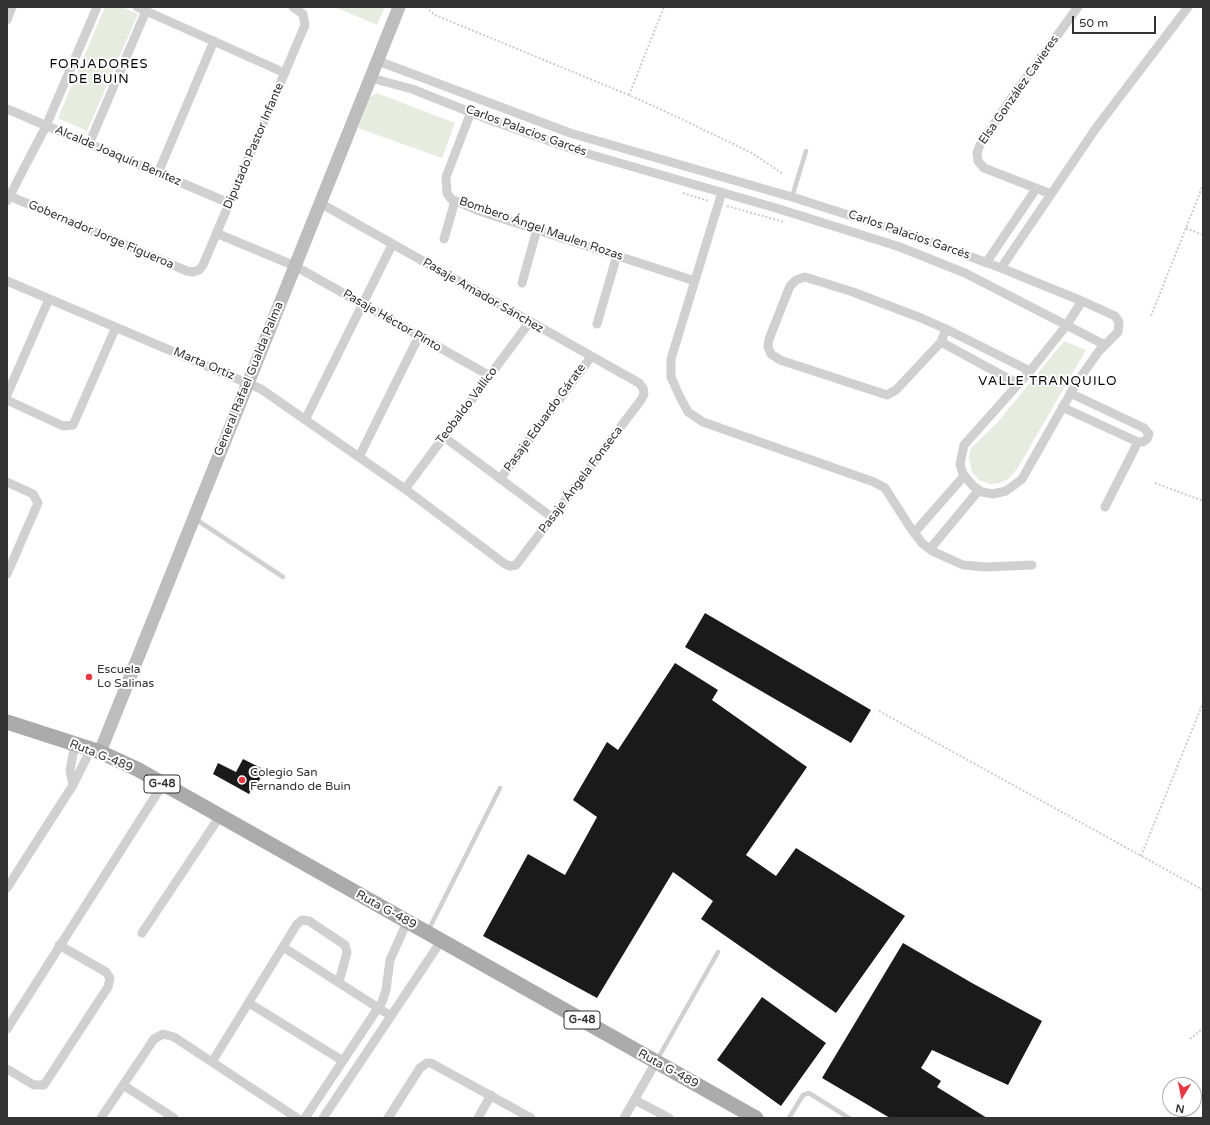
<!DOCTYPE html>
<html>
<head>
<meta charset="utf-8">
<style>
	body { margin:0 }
	#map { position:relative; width:1210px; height:1125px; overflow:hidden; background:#fff; font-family:"Varela Round",sans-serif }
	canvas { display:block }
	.frame { position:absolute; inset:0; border:8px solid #333; pointer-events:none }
	.north { position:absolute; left:1162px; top:1077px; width:40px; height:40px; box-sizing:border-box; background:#fff; border:1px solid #adadad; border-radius:50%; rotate:190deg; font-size:11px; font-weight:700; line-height:16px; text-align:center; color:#333 }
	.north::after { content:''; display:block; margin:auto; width:14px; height:18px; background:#e63946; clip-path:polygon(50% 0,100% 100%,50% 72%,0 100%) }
	.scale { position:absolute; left:1072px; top:16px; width:84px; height:18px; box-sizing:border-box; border:2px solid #333; border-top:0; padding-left:5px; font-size:12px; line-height:14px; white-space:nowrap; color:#333; -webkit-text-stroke:3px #fff; paint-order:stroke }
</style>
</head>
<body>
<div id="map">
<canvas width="1210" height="1125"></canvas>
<div class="frame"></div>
<div class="north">N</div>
<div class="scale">50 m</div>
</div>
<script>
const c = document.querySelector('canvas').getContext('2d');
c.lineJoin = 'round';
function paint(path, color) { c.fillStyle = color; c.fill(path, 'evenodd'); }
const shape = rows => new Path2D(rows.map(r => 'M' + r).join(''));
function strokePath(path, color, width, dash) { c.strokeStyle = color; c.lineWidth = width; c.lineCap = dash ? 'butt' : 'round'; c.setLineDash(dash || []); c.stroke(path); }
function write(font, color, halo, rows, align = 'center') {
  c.font = font + ' "Varela Round",sans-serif'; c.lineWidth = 4; c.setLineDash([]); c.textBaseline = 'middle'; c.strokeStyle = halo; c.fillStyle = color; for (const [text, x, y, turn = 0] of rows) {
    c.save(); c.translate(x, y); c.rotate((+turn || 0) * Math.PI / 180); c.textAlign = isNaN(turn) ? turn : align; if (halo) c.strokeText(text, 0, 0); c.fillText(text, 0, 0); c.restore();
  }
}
paint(shape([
	[105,7,122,7,138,14,87,131,58,118],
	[335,7,385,7,377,25],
	[377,93,455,123,442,158,358,128,370,97],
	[1064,341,1086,350,1017,469,1007,480,1000,483,990,484,979,480,972,472,969,457,971,448,997,423]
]), '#e6ecdf');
paint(shape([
	[705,613,871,710,851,743,685,647],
	[675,663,718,690,712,700,807,767,746,855,776,876,796,848,905,916,836,1013,701,919,713,901,673,872,597,998,483,936,528,854,565,875,597,817,573,800,607,742,618,750],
	[243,759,265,770,256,786,254,785,249,794,213,774,218,763,236,772],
	[903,943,972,983,1042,1021,1008,1085,932,1050,921,1068,941,1081,937,1087,987,1118,890,1118,822,1078],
	[762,997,826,1043,781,1106,717,1060]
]), '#1a1a1a');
strokePath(shape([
	[426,7,435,15,629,95,673,115,752,153,783,174],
	[629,95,664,7],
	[683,193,709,201],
	[727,206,784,222],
	[1186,228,1203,235],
	[1151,316,1203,185],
	[1155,483,1203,501],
	[879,711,1203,890],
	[1141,856,1203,703],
	[1190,1039,1203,1028]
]), '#cdcdcd', 2, [2, 2]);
strokePath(shape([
	[792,197,806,151],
	[194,518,283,577],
	[428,931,500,788],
	[657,1060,718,952],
	[789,1118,803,1095,809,1093,849,1118]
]), '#d0d0d0', 4.5);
strokePath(shape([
	[137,7,285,73],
	[7,20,12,7],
	[378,61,570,133,792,197,914,236,1001,268,1082,301,1115,316,1119,322,1118,332,1099,351,1077,382,1022,479,1006,491,993,494,982,492,973,486,963,474,960,464,964,445,1030,371,1066,326,1082,301],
	[371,78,412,89,490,120,578,151,776,208,900,247,965,273,1105,345],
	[7,109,229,203],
	[471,112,446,177,447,193,451,199,482,212,695,281],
	[89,144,146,11],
	[158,173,214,41],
	[722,192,671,359,671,377,679,395,688,412,703,422,874,482,885,488,910,527,922,543,932,551,963,565,986,567,1032,565],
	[1051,194,984,168,978,161,977,153,980,145,1010,100,1078,7],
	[7,195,187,271,193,272,199,270,203,265,305,25,303,14,293,7],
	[7,201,46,126,97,7],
	[216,233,295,266,490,376],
	[444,239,455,201],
	[986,263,1036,189],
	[1001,268,1096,128,1188,7],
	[7,281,261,389,405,489,505,564,510,566,516,565,641,400,644,394,643,388,639,383,320,203],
	[522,283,537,229],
	[597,324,617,255],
	[946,329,941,342,896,390,887,395,780,360,771,354,768,347,769,339,790,286,796,280,805,277,853,292,921,318,946,329,1030,371],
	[941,342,1018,384],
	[7,395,49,299],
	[7,400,63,426,73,425,116,327],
	[1062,407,1138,442,1143,442,1147,439,1149,434,1144,428,1070,393],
	[305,420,392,245],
	[444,437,553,518],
	[359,457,419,336],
	[500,479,591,357],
	[7,482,33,494,38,503,7,574],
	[405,489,529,323],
	[1105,507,1138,442],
	[914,533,964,476],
	[930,549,979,490],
	[73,785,70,770,75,744],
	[7,888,73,785,91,749],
	[142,933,220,816],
	[283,947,391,1016],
	[249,1003,343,1061],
	[7,1029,163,784],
	[212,1062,297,924,302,920,309,921,345,945,347,952,339,982],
	[7,1069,34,1085,44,1085,108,987,110,978,106,972,59,945],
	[123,1085,174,1118],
	[635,1100,669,1118],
	[101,1118,154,1039,163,1034,174,1037,297,1118],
	[305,1118,382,1002,386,990,390,960,407,922],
	[323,1118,441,941],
	[388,1118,420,1068,427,1063,431,1063,531,1118],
	[478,1118,491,1095],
	[624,1118,656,1062]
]), '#d0d0d0', 9);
strokePath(shape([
	[100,752,399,7]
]), '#bdbdbd', 13);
strokePath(shape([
	[7,722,100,752,137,769,756,1118]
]), '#ababab', 15);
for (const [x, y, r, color] of [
	[89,677,4,"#e63946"],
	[242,780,4,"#e63946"]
]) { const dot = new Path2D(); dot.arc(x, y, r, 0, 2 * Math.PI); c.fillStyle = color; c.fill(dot); strokePath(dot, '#fff', 1.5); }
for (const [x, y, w] of [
	[162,784,36],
	[582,1020,36]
]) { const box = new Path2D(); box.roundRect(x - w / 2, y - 9, w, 18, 3); c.fillStyle = '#fff'; c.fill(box); strokePath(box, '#333', 1); }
write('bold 11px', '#333', null, [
	["G-48",162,784],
	["G-48",582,1020]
]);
write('12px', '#333', '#fff', [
	["Elsa González Cavieres",1019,90,-55],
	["Carlos Palacios Garcés",526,131,20],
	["Diputado Pastor Infante",254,146,-67],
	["Alcalde Joaquín Benítez",118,156,23],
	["Bombero Ángel Maulen Rozas",541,229,19],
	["Gobernador Jorge Figueroa",101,235,23],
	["Carlos Palacios Garcés",909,235,19],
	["Pasaje Amador Sánchez",483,296,30],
	["Pasaje Héctor Pinto",392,321,30],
	["Marta Ortiz",204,364,23],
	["General Rafael Gualda Palma",249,379,-68],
	["Teobaldo Vallico",467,406,-53],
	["Pasaje Eduardo Gárate",545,418,-54],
	["Pasaje Ángela Fonseca",581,480,-53],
	["Ruta G-489",101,756,22],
	["Ruta G-489",386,910,29],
	["Ruta G-489",668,1069,29]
]);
write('12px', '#333', '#fff', [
	["Escuela",97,670],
	["Lo Salinas",97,684],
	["Colegio San",250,773],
	["Fernando de Buin",250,787]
], 'left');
c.letterSpacing = '1px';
write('13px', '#000', '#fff', [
	["FORJADORES",99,65],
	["DE BUIN",99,80],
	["VALLE TRANQUILO",1048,382]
]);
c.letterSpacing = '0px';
</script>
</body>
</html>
